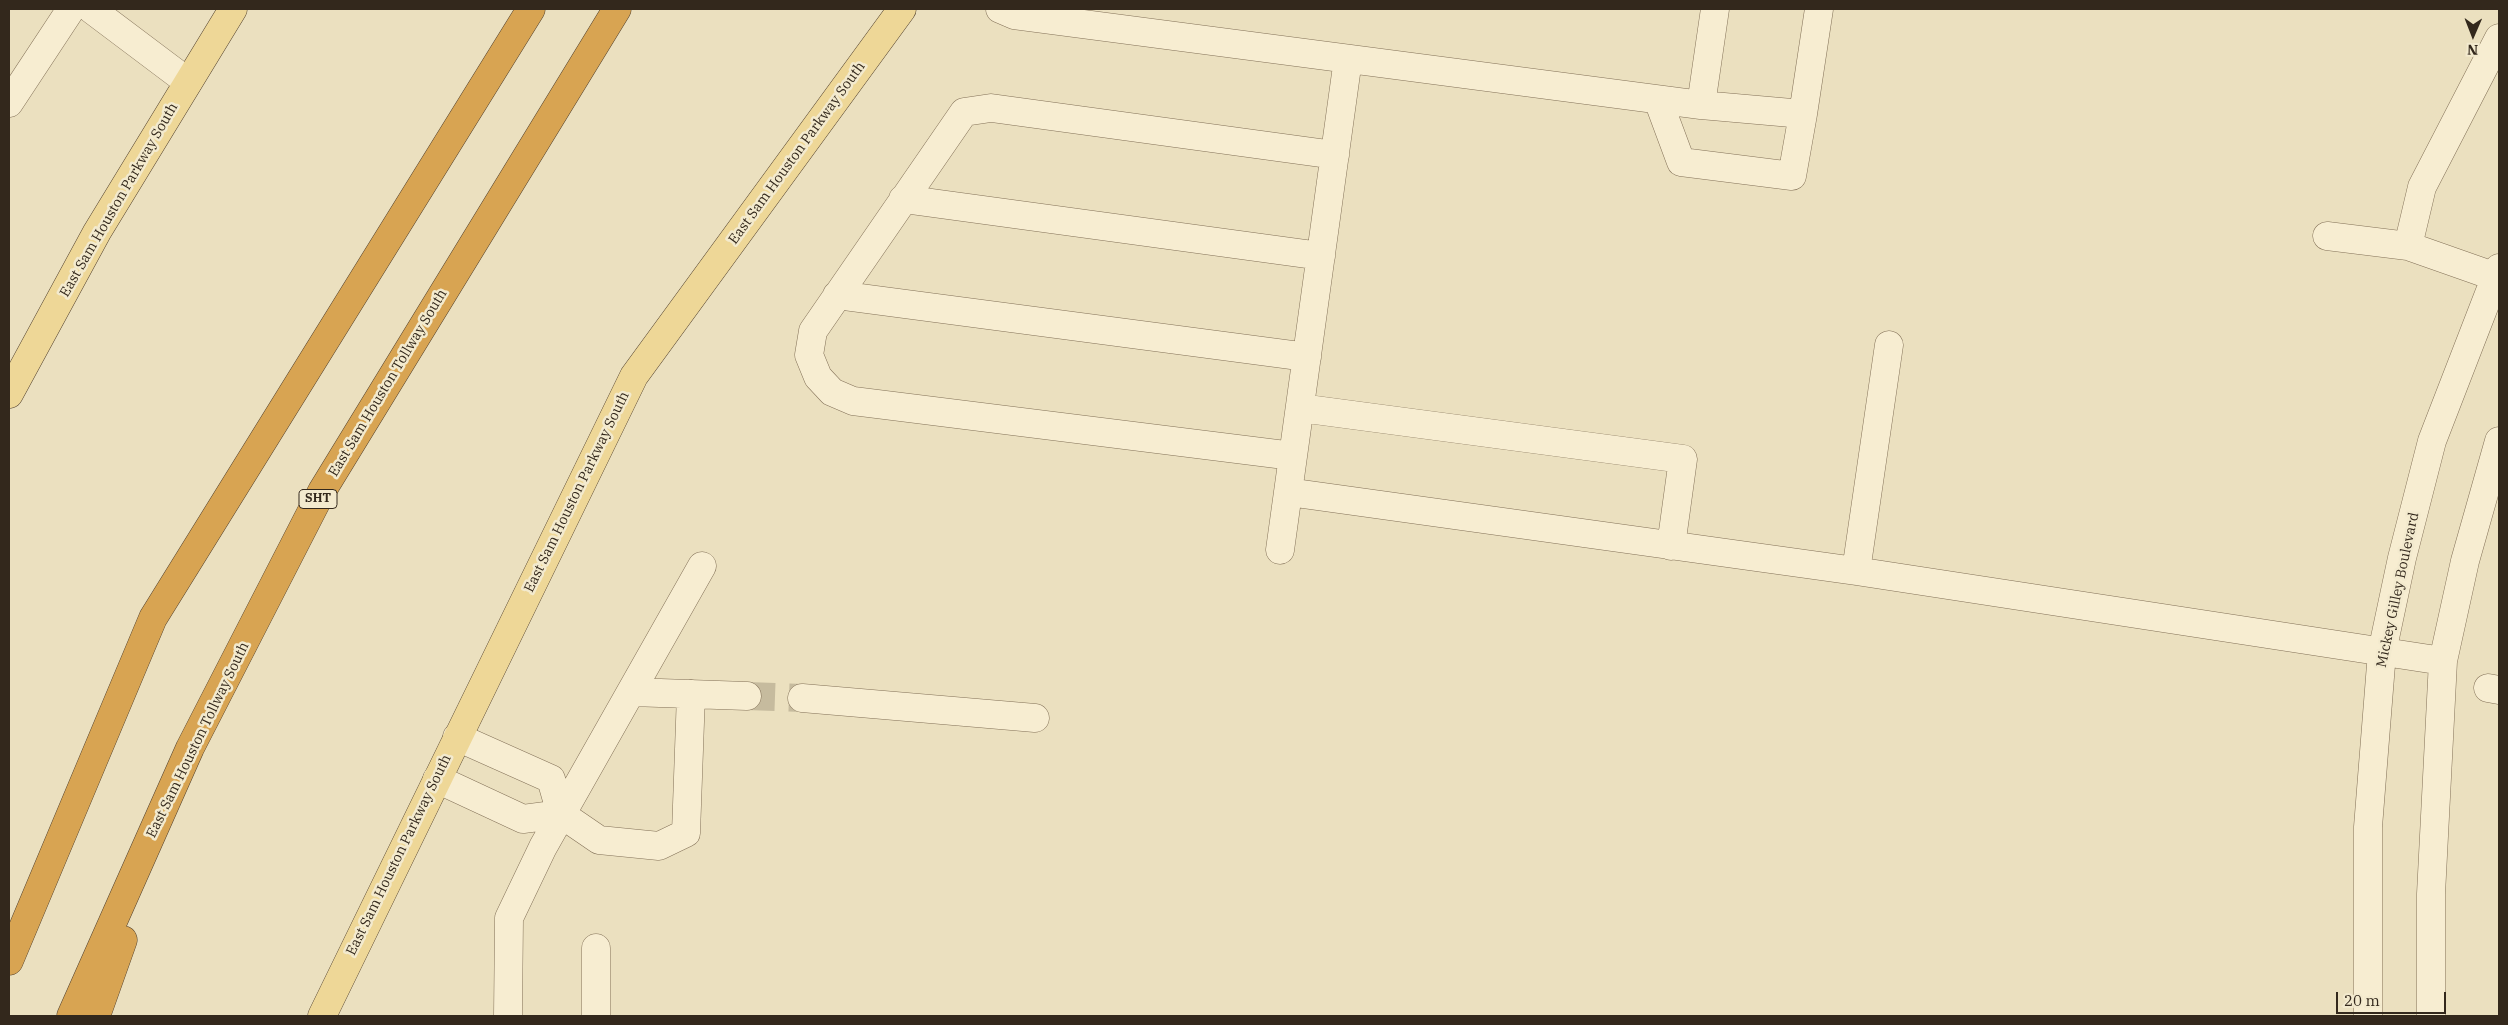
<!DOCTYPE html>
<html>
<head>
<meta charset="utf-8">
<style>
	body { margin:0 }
	#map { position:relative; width:2508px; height:1025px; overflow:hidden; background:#ebe0bf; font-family:"IBM Plex Serif",serif }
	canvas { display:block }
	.frame { position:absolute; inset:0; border:10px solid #33281c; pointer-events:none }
	.north { position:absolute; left:2448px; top:10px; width:50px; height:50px; -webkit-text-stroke:4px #f3eace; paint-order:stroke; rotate:181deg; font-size:14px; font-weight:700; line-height:20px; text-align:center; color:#33281c }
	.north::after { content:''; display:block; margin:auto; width:18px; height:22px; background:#33281c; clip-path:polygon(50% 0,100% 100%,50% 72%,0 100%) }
	.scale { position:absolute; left:2336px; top:992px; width:110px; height:22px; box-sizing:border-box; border:2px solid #33281c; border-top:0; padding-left:6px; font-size:15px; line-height:18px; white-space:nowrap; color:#33281c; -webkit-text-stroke:4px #f3eace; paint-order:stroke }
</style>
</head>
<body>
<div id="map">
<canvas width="2508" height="1025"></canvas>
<div class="frame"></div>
<div class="north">N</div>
<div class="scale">20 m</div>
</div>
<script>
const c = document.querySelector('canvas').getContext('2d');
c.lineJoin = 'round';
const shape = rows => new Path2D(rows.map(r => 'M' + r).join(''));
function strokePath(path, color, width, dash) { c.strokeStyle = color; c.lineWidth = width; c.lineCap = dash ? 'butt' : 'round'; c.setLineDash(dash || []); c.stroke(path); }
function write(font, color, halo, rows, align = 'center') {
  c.font = font + ' "IBM Plex Serif",serif'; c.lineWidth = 5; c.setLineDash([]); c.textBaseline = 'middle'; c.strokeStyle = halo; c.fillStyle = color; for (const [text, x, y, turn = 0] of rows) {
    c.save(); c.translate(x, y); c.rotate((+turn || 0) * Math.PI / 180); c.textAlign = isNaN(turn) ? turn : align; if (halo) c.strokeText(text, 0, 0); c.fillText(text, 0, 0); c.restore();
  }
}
strokePath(shape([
	[747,696,802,698]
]), '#c6bb9e', 28, [28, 14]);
const minor = shape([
	[91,9,188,82],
	[1000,9,1014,15,1701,105,1803,114,1819,9],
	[1658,100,1681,162,1792,176,1803,114],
	[9,103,71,9],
	[1701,105,1715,9],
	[903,199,1321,256],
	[2327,236,2408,246,2499,278],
	[2408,246,2422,187,2499,38],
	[837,295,1307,357],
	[1300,408,1683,459,1671,546],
	[1293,456,853,401,832,392,818,377,809,355,813,331,964,112,991,108,1335,155],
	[1288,492,1856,571,2443,661],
	[1280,550,1348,59],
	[1856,571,1889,345],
	[2488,688,2499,690],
	[631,692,747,696],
	[802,698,1035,718],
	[457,737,551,779,561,814,599,840,659,846,686,833,691,694],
	[437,779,523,819,561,814],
	[596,948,596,1016],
	[508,1016,509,918,543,847,702,566],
	[2368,1016,2368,827,2382,652,2402,558,2432,441,2499,268],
	[2431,1016,2431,894,2443,661,2465,561,2499,441]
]);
const major = shape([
	[9,394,97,232,233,9],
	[322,1016,634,376,902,9]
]);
const highway = shape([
	[9,961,153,618,531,9],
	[71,1016,190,748,322,491,617,9],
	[96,1016,123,940]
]);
strokePath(minor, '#837158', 29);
strokePath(major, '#503f2d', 29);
strokePath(highway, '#503f2d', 29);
strokePath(minor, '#f7edd1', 28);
strokePath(major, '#eed797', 28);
strokePath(highway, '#d8a452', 28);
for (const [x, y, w] of [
	[318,499,38]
]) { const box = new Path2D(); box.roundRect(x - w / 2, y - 9.5, w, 19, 4); c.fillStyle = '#f3eace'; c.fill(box); strokePath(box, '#33281c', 1); }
write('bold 12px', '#33281c', null, [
	["SHT",318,499]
]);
write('14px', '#33281c', '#f3eace', [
	["East Sam Houston Parkway South",797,153,-54],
	["East Sam Houston Parkway South",119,200,-60],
	["East Sam Houston Tollway South",388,383,-59],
	["East Sam Houston Parkway South",577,492,-64],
	["Mickey Gilley Boulevard",2398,590,-78],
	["East Sam Houston Tollway South",198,740,-64],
	["East Sam Houston Parkway South",399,855,-64]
]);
</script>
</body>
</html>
